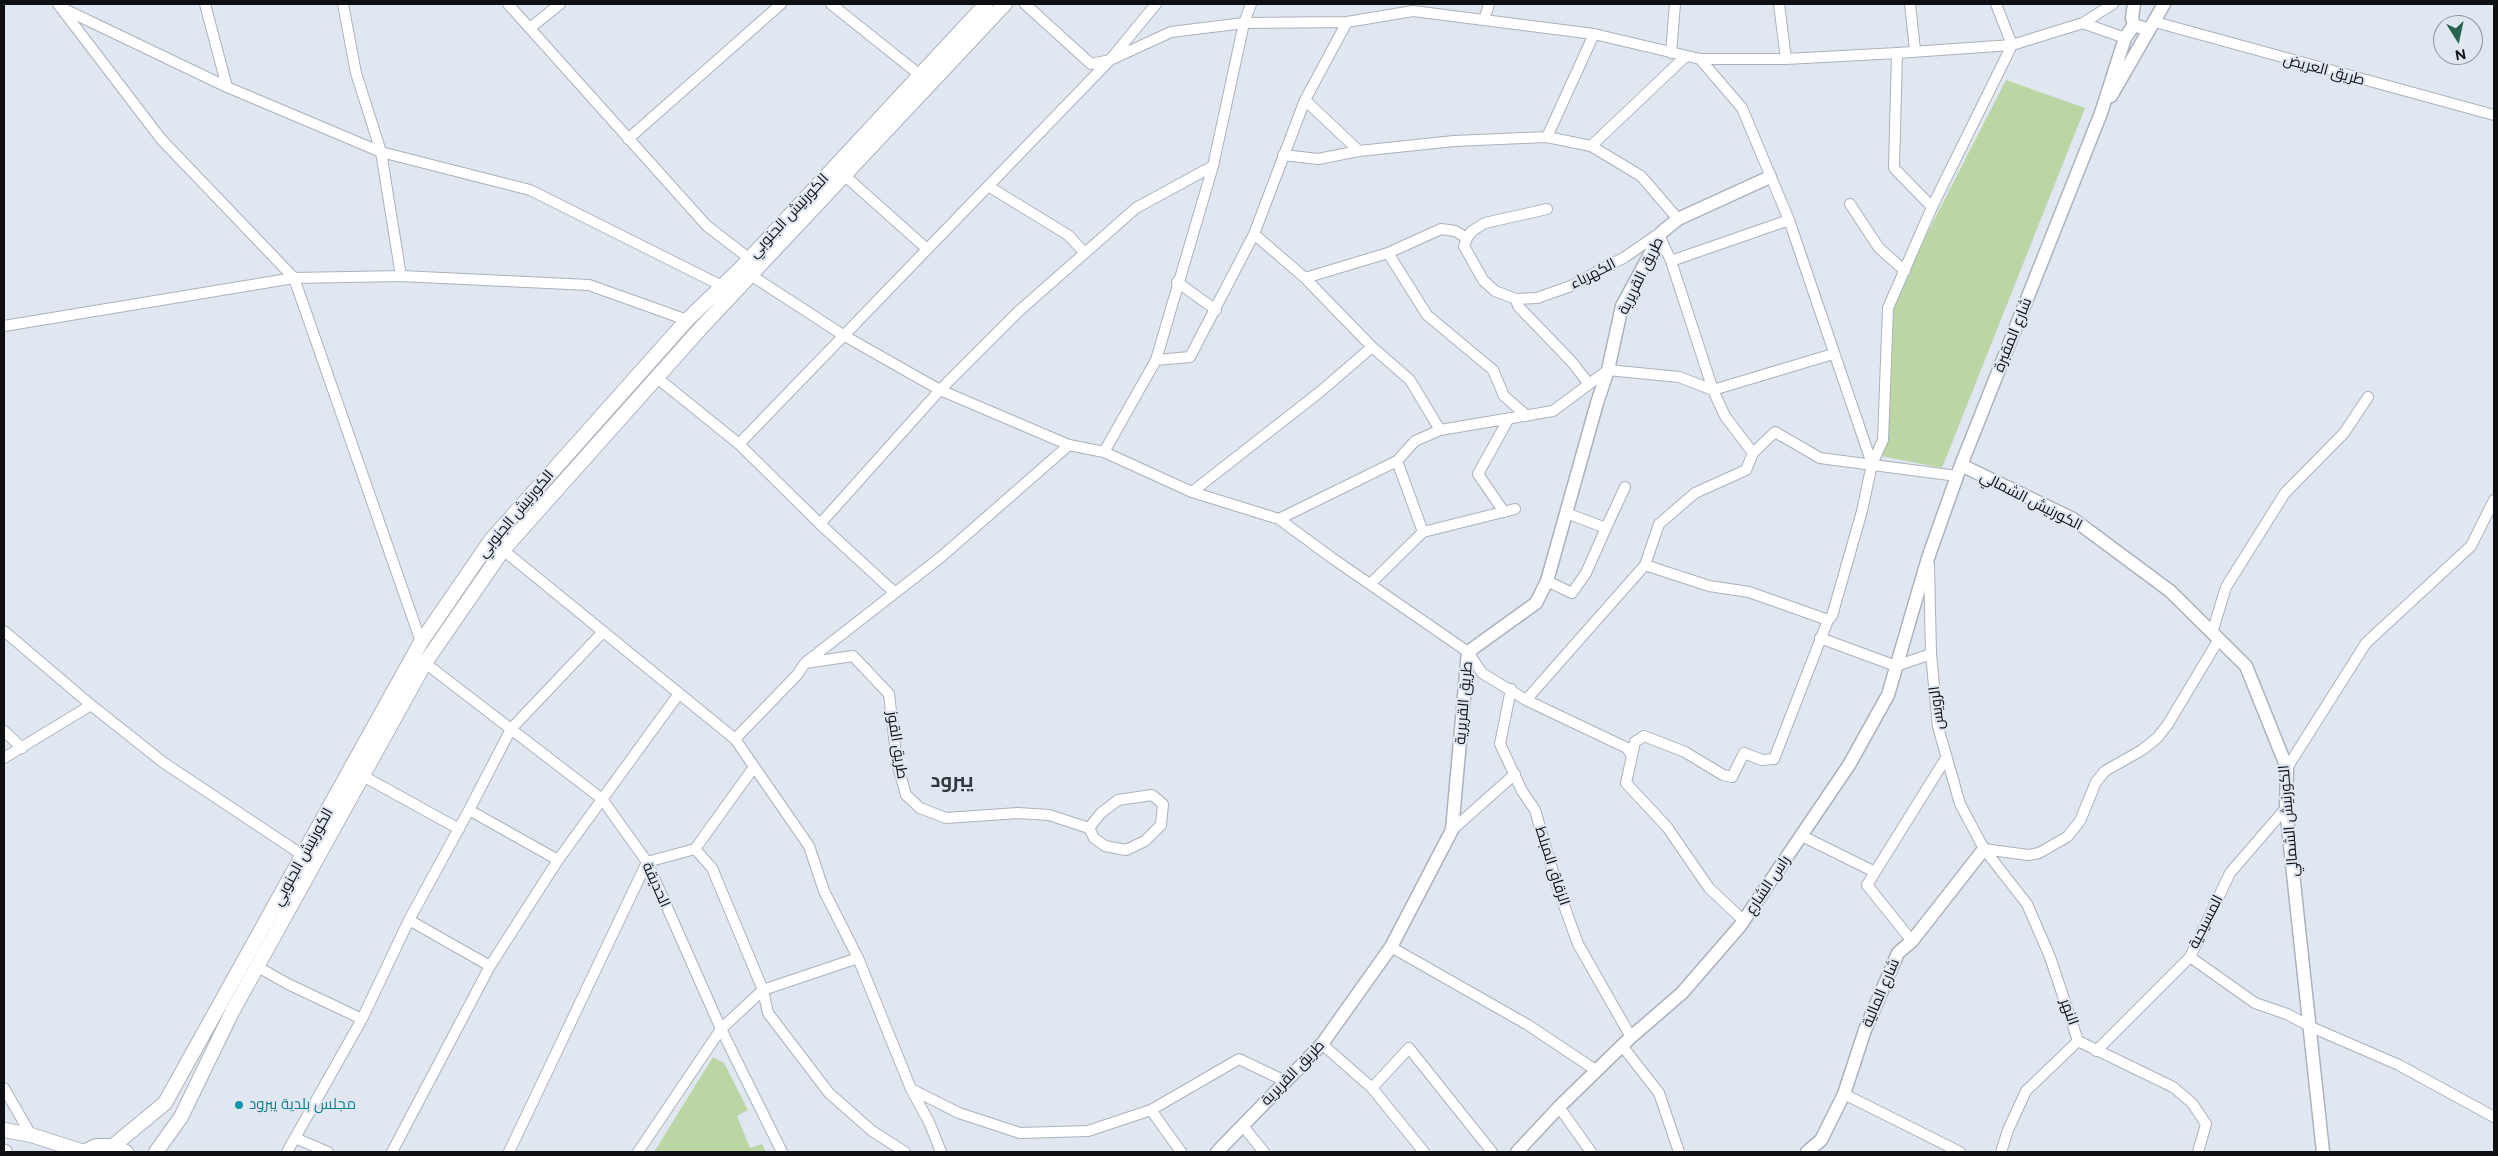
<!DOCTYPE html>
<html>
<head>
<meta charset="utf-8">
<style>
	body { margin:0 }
	#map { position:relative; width:2498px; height:1156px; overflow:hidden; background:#e0e7f1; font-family:Figtree,sans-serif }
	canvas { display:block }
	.frame { position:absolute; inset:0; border:5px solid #0d0f13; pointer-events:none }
	.north { position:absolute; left:2433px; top:15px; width:50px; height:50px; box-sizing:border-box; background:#e0e7f1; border:1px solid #8c9198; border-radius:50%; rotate:170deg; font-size:14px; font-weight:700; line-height:20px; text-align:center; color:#0d0f13 }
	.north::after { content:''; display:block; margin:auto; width:18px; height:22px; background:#27644e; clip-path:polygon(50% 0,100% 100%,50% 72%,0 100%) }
</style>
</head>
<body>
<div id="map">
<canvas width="2498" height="1156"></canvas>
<div class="frame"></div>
<div class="north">N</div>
</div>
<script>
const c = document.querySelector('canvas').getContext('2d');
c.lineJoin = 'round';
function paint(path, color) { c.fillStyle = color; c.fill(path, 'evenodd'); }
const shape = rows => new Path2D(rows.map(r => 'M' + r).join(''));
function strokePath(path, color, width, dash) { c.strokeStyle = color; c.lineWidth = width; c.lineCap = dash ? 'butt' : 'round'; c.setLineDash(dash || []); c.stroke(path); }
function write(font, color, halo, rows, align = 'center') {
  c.font = font + ' Figtree,Cairo,sans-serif'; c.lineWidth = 4.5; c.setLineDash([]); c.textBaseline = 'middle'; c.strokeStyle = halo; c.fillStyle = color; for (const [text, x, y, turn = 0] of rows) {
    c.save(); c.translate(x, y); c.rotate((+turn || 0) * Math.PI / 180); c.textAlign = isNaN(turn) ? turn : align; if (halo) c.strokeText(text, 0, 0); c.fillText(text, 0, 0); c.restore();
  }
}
paint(shape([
	[2006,80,2085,108,1942,468,1881,456,1887,320,1894,298],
	[713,1057,724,1063,748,1110,737,1116,750,1148,762,1144,766,1152,654,1152]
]), '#bbd6a4');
const minor = shape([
	[58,4,161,139,294,278,421,642],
	[205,4,227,87],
	[343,4,356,73,381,152,401,276],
	[508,4,707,226,750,259],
	[831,4,920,75],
	[1025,4,1091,64,1110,60,1171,32,1244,23,1347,22,1413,11,1594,34,1700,59,1786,59,1897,53,2012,45,2083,23,2113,4],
	[1779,4,1786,59],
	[1910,4,1915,50],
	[60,7,227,87,381,152,530,190,722,286],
	[1484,20,1489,4],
	[2155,22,2494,115],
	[2083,23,2125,38],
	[530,28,560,4],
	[1671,53,1675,4],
	[1897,53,1894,168,1932,207],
	[1700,59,1742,108,1789,220,1872,464,1862,511,1832,616,1828,620,1774,759,1762,760,1744,753,1732,777,1723,775,1685,752,1644,736,1635,742,1626,783,1667,827,1709,888,1744,921],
	[1305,100,1359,151],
	[1547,137,1594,34],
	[628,139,781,4],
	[1591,146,1685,57],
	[1283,155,1318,159,1359,151,1454,141,1547,137,1591,146,1641,176,1678,219],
	[844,175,927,249],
	[988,186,1068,235,1085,253],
	[1850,204,1879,248,1905,271],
	[1547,209,1485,223,1472,231,1467,238,1464,246,1483,280,1495,291,1516,299,1537,298,1571,286,1625,257,1661,232],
	[1254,234,1305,278,1372,347,1410,380,1440,430],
	[1660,237,1671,261,1713,390,1725,416,1753,453],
	[1388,253,1427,315,1493,370,1504,396,1527,416],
	[1671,261,1789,220],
	[746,272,843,335,940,390,1069,445,1104,452,1192,492,1279,519,1332,558,1468,652,1482,673,1526,700,1627,748,1632,756],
	[1305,278,1388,253,1441,229,1455,231,1467,238],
	[1177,282,1216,310],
	[1516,299,1518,306,1571,361,1589,384],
	[4,326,294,278,401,276,589,285,687,320],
	[1156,360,1190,357,1254,234,1305,100,1347,22],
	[656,377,739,444,820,524,894,592],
	[739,444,1110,60,1156,4],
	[1104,452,1156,360,1213,166,1244,23,1251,4],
	[1397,461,1423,532],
	[1872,464,1883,440,1888,308,1932,207,2012,45,1996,4],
	[1192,492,1321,391,1372,347],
	[1504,512,1478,474,1509,418],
	[1279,519,1397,461,1415,441,1440,430,1553,411,1608,370,1679,377,1713,390,1833,354],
	[820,524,940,390,1019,311,1136,208,1213,166],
	[1606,528,1625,487],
	[503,550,735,739,809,846,824,891,858,958,911,1089,929,1122,941,1152],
	[1645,565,1709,586,1749,592,1828,620],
	[1929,565,1931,654,1938,727,1960,804,1984,849,2027,904,2050,957,2078,1041,2173,1087,2192,1103,2206,1124,2198,1152],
	[1547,581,1572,593,1586,573,1606,528,1566,513],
	[1370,584,1423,532,1515,509],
	[4,631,91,705,164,763,304,856],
	[2212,633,2226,587,2285,493,2344,433,2368,397],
	[1820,638,1896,666,1931,654],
	[425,663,602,799,647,862,721,1029,782,1152],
	[805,663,853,656,889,694,897,763,906,795,920,808,946,818,1018,813,1049,815,1089,828,1094,838,1105,846,1126,850,1145,841,1161,825,1163,804,1152,795,1118,800,1101,813,1089,828],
	[1511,689,1500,744,1522,791,1535,810,1557,886,1578,944,1631,1037],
	[1526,700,1645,565,1659,524,1695,493,1746,470,1753,453,1775,432,1820,458,1957,476],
	[4,731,22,748],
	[735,739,797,675,805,663,941,557,1069,445],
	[4,758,91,705],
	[2287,768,2366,643,2471,546,2494,500],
	[363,776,459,829],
	[469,810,558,860],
	[1452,830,1515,774],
	[1802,836,1875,872],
	[695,849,712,868,763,990,768,1013,829,1093,872,1131,905,1152],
	[1984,849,2028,855,2039,853,2067,837,2080,821,2096,782,2105,771,2142,750,2157,738,2168,724,2219,639],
	[409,920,490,966],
	[1912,941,1867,885,1946,758],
	[1391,947,1528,1025,1597,1071],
	[2190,957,2255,1003,2287,1014,2311,1027,2399,1065,2494,1117],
	[258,967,288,984,362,1019],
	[1322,1044,1372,1088,1424,1152],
	[1623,1047,1659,1093,1679,1152],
	[2096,1051,2190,957,2230,873,2286,808],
	[4,1088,31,1135],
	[1372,1088,1409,1048,1492,1152],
	[911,1089,959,1113,1020,1133,1088,1131,1151,1110,1181,1152],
	[1844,1094,1960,1152],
	[1559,1107,1591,1152],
	[1151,1110,1239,1059,1285,1081],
	[1242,1125,1264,1152],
	[295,1138,328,1152],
	[287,1152,362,1019,409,920,469,810,511,729,603,632],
	[392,1152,490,966,558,860,678,695],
	[509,1152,647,862,695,849,754,767],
	[638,1152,721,1029,763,990,858,958],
	[2001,1152,2008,1130,2026,1091,2078,1041]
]);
const tertiary = shape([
	[2134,4,2132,18,2134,25,2149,30,2164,4],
	[2111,96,2149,30],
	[1961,465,2073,519,2170,591,2246,666,2287,768,2286,808,2323,1152],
	[1217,1152,1322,1044,1391,947,1452,830,1468,652,1536,603,1547,581,1597,403,1608,370,1622,306,1662,232,1678,219,1770,177],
	[1517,1152,1559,1107,1631,1037,1682,993,1740,926,1849,765,1888,695,1928,558,1961,465,2101,113,2125,38,2134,25],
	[1807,1152,1821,1140,1844,1094,1865,1030,1898,953,1912,941,1984,849]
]);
const secondary = shape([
	[4,1130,31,1135,84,1152],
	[113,1146,165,1103,421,642,491,540,687,320,740,269,986,4],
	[4,1152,5,1152],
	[83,1152,96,1146,113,1146,126,1152],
	[156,1152,181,1117,232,1012,425,663,503,550,700,329,1005,4]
]);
strokePath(minor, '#abb2bb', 12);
strokePath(tertiary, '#abb2bb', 15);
strokePath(secondary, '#abb2bb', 16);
strokePath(minor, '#fff', 10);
strokePath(tertiary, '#fff', 12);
strokePath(secondary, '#fff', 14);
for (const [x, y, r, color] of [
	[239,1105,5,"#0f9aa8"]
]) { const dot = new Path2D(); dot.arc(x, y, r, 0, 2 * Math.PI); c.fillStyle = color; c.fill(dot); strokePath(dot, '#e0e7f1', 2); }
write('15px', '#0d0f13', '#e0e7f1', [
	["طريق العريض",2324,70,15],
	["الكورنيش الجنوبي",789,216,-47],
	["الكهرباء",1593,274,-27],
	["طريق القريرية",1641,276,-64],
	["شارع المقبرة",2013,335,-68],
	["الكورنيش الشمالي",2031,501,27],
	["الكورنيش الجنوبي",516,514,-50],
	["طريق القريرية",1464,703,-85],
	["الرويس",1937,708,-97],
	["طريق القوز",897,745,81],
	["الكورنيش الشمالي",2289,821,-95],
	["الكورنيش الجنوبي",303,857,-61],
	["الزقاق المبلط",1552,866,72],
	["الحديقة",656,885,66],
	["راس الشارع",1768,885,-56],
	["المسيحية",2206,922,-63],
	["شارع المالية",1881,993,-67],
	["النهر",2069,1012,71],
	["طريق القريرية",1293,1073,-46]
]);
write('15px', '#0d838f', '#e0e7f1', [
	["مجلس بلدية يبرود",249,1105]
], 'left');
write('bold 20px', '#32373f', '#e0e7f1', [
	["يبرود",952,781]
]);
</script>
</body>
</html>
